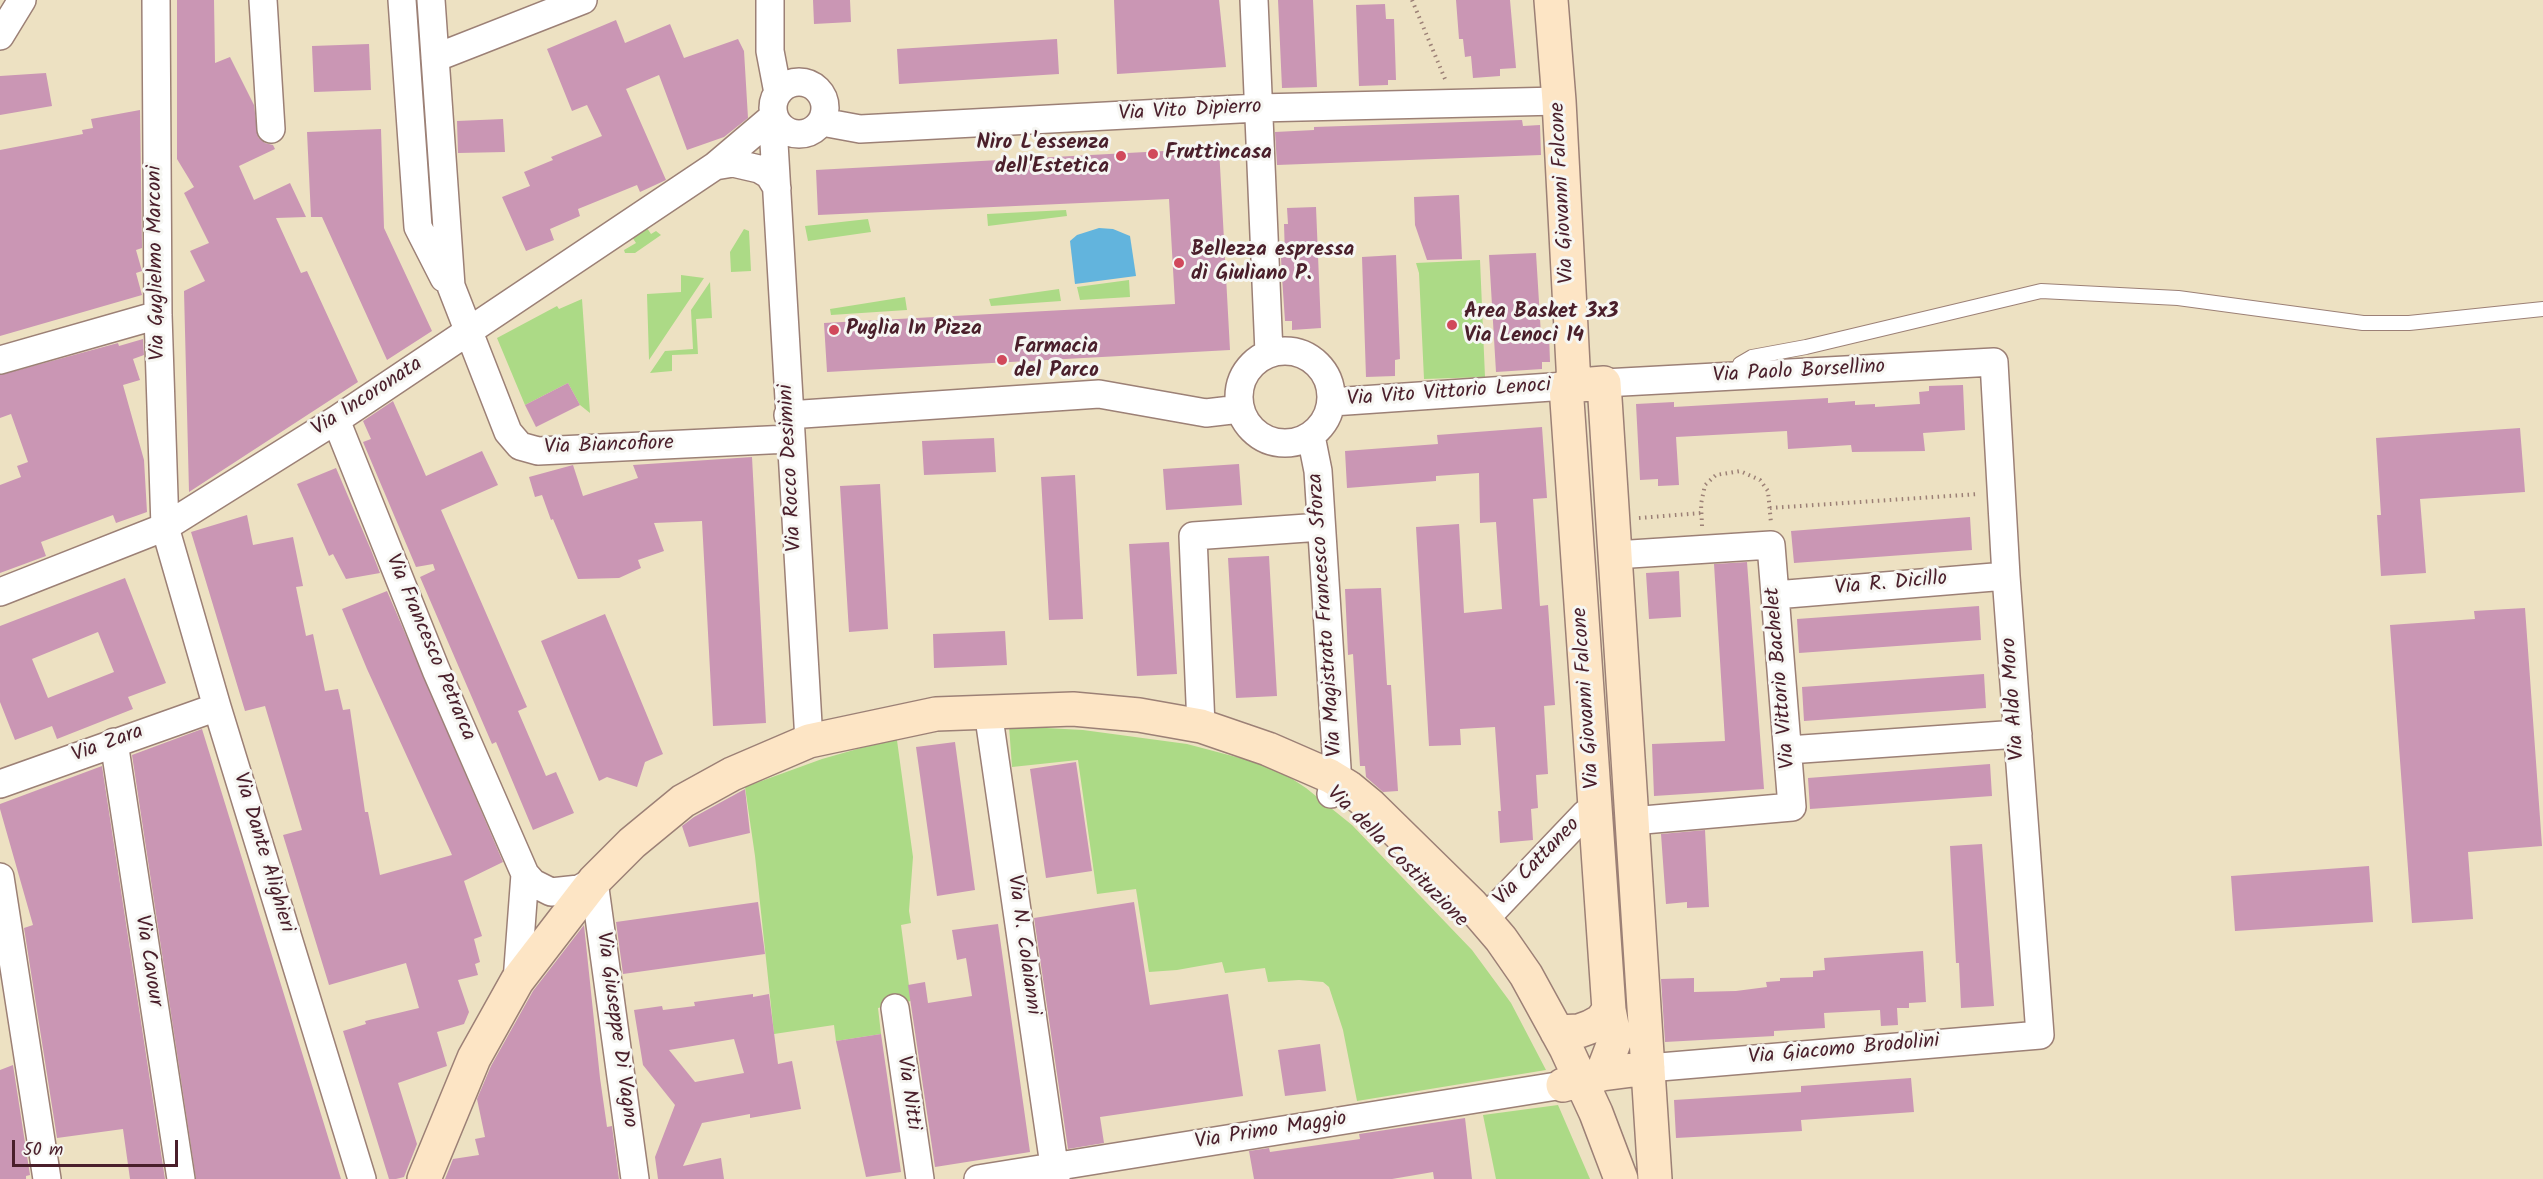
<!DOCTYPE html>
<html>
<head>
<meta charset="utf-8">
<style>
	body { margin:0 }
	#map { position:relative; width:2543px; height:1179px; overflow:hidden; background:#ede1c2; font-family:Kalam,sans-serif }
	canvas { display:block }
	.scale { position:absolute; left:12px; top:1140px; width:166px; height:27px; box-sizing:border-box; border:3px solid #4a1f2b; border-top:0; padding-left:8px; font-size:18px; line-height:21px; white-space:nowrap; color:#4a1f2b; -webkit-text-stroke:4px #f6f6f2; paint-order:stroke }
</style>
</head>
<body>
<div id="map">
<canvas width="2543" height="1179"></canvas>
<div class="scale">50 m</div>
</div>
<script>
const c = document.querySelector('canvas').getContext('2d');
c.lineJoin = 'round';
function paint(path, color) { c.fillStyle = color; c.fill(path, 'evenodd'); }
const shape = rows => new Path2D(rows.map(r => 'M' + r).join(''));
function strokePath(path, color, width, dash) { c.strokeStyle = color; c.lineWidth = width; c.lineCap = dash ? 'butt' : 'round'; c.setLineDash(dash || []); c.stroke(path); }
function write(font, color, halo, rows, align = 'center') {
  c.font = font + ' Kalam,sans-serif'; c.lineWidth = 6; c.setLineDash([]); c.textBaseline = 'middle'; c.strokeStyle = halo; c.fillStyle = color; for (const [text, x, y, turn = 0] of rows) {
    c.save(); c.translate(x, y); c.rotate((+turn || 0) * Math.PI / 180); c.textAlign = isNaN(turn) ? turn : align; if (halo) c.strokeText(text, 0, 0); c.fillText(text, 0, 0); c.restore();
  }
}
paint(shape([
	[1066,210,1067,216,988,226,987,214],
	[868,219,871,232,808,241,805,226],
	[647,228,651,234,656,231,661,235,635,253,625,253,624,250,636,243,632,237],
	[744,229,749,231,751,271,731,272,730,252],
	[1480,260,1485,377,1424,379,1419,273,1416,263],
	[681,275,704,278,649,360,647,294,681,292],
	[1129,280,1130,297,1080,300,1077,287],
	[710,282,712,318,696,319,698,354,672,355,672,371,650,373,665,351,693,349,691,310],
	[1059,289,1061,301,991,306,989,299],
	[905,297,907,310,831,315,830,309],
	[582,299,590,413,580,405,568,383,525,405,497,338,557,306,559,309],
	[1009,726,1083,730,1187,744,1274,767,1306,788,1352,825,1472,950,1511,1003,1546,1070,1357,1101,1343,1030,1329,987,1323,982,1299,980,1268,982,1265,968,1225,973,1222,962,1177,970,1149,972,1136,889,1097,894,1078,760,1012,767],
	[896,733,913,857,909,911,911,923,901,925,911,1001,878,1008,881,1034,836,1041,834,1025,774,1034,755,856,745,787,822,759,875,744,875,739],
	[1558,1105,1590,1179,1496,1179,1483,1115]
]), '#acda86');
paint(shape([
	[1099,228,1113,229,1130,236,1136,276,1075,284,1070,241,1077,235]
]), '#62b4dd');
paint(shape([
	[177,0,214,0,215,63,230,57,254,105,258,137,265,143,273,145,275,149,239,166,254,200,290,183,306,217,276,218,301,273,307,271,358,382,189,492,184,291,205,281,190,251,209,243,184,193,194,187,177,159],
	[813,0,850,0,851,22,814,24],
	[1114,0,1219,0,1226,67,1117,74],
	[1278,0,1313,0,1317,87,1282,88],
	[1456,0,1510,0,1516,68,1500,69,1500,76,1473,78,1471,56,1465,57,1463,39,1459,39],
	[1385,4,1386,19,1394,19,1396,80,1388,80,1388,85,1359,86,1356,5],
	[616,20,625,43,670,24,684,58,738,39,744,51,748,118,724,137,687,150,659,75,626,89,666,180,640,192,637,185,578,209,580,216,550,229,554,240,526,251,502,197,530,186,524,172,553,160,551,157,602,136,587,105,572,111,547,49],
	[1057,39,1059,74,899,84,897,49],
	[369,44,371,90,314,92,312,46],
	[46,73,52,106,0,115,0,76],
	[140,110,142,248,136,250,142,271,136,273,142,295,0,336,0,150,83,134,82,130,93,128,91,119],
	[503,119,505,152,458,153,457,121],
	[1522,120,1523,126,1540,125,1541,155,1277,165,1275,132,1314,130,1314,127],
	[381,129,384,228,432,331,387,360,322,217,311,217,307,132],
	[1219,148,1230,350,827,372,824,323,1175,304,1169,199,818,215,816,170],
	[1459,195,1462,259,1427,260,1415,225,1414,197],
	[1316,207,1321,328,1292,330,1292,321,1285,321,1282,277,1281,258,1285,257,1284,224,1288,224,1287,208],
	[1536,253,1541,335,1549,334,1550,362,1542,362,1542,369,1496,372,1489,255],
	[1396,255,1400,359,1395,360,1395,376,1366,377,1362,257],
	[143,339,144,355,133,359,140,380,123,385,144,460,147,512,116,523,113,515,41,542,46,556,0,573,0,485,21,477,17,466,28,462,11,414,0,418,0,375,118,343,119,346],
	[568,383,580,405,536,427,525,405],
	[1963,385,1965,430,1923,433,1925,451,1852,452,1851,445,1788,449,1787,431,1676,437,1679,485,1658,486,1658,479,1640,480,1636,404,1674,402,1674,407,1828,398,1828,403,1855,401,1855,405,1875,404,1875,407,1920,404,1919,392,1929,391,1929,386],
	[393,401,426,476,482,451,498,485,441,510,527,707,518,711,546,776,556,772,574,813,533,830,496,742,492,744,420,577,435,570,433,564,416,567,363,442,371,439,363,421],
	[1542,427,1547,498,1533,499,1540,606,1548,605,1555,705,1544,706,1548,774,1536,775,1538,808,1531,809,1533,840,1500,843,1498,811,1501,811,1495,727,1460,729,1461,745,1429,746,1416,527,1459,524,1464,613,1502,609,1496,522,1480,523,1479,473,1436,476,1436,481,1347,488,1345,451,1438,444,1437,435],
	[2520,428,2525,492,2420,499,2426,573,2381,576,2377,515,2381,515,2376,438],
	[994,438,996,472,924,475,922,441],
	[752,457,766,723,713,726,702,521,654,523,664,551,638,560,641,568,619,578,578,579,553,519,551,520,542,495,535,497,529,477,573,465,583,496,638,478,633,465],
	[1239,464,1242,505,1166,510,1163,469],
	[336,468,371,550,380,573,346,579,333,554,329,556,297,484],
	[1075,475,1083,619,1049,620,1041,477],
	[880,484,888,629,849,632,840,486],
	[247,515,253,545,293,537,303,586,296,587,306,636,313,634,325,691,338,689,343,710,350,709,365,812,368,812,380,875,452,855,367,669,342,609,387,591,503,862,464,881,482,936,474,939,480,962,475,964,478,975,458,980,469,1012,464,1024,437,1032,447,1066,398,1083,417,1144,404,1177,396,1179,389,1179,343,1031,366,1024,365,1021,419,1008,406,963,329,985,283,835,302,830,265,706,245,711,191,532],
	[1970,517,1972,550,1794,563,1791,531],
	[1169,542,1177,674,1137,676,1129,544],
	[1269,556,1277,696,1236,698,1228,558],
	[1747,562,1764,789,1654,796,1652,744,1725,741,1714,564],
	[1679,571,1681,617,1649,619,1646,573],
	[125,578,166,683,128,697,133,709,57,739,52,726,15,740,0,702,0,626],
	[98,632,114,672,48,698,32,659],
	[1381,588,1387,685,1391,685,1398,791,1383,792,1366,777,1365,766,1360,766,1353,654,1348,655,1345,589],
	[1979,606,1981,640,1799,653,1797,619],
	[2525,608,2542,846,2468,852,2473,919,2412,923,2390,625,2475,619,2474,611],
	[605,614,663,754,645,762,637,787,607,777,599,781,541,641],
	[1005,631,1007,665,934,668,933,634],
	[1984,674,1986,708,1804,721,1802,687],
	[202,729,341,1179,196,1179,132,755],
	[955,742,975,890,937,896,916,747],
	[1076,762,1092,871,1046,878,1030,769],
	[1990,764,1992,796,1810,809,1808,778],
	[102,766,165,1179,130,1179,123,1129,57,1138,24,928,33,925,0,809,0,804],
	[745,789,750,833,689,847,682,826,694,817],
	[1705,830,1709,907,1687,908,1687,902,1666,904,1661,834],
	[1982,844,1994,1006,1961,1008,1959,963,1956,963,1950,846],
	[2369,866,2373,922,2235,931,2231,876],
	[758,902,765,954,623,974,616,922],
	[1134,902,1150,1005,1228,994,1243,1096,1100,1117,1104,1143,1068,1149,1034,918],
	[998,924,1030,1152,935,1167,908,985,925,982,928,1003,972,996,966,958,957,960,952,930],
	[584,925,600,1078,607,1127,612,1126,619,1179,445,1179,453,1159,479,1155,475,1139,485,1137,477,1099,491,1066,533,991],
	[1923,951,1926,1002,1909,1003,1909,1008,1897,1008,1898,1025,1881,1026,1880,1010,1824,1013,1825,1028,1774,1031,1774,1036,1665,1042,1661,979,1694,978,1694,992,1736,991,1767,987,1766,982,1780,981,1780,978,1813,977,1813,971,1825,970,1824,958],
	[753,994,753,997,769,994,778,1064,792,1061,801,1109,750,1118,750,1114,702,1123,683,1166,721,1158,724,1179,658,1179,655,1157,675,1105,643,1065,634,1010,662,1006,663,1010,695,1006,694,1002],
	[734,1039,744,1073,695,1082,669,1050],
	[881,1034,901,1172,866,1177,836,1041],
	[1320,1044,1326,1091,1285,1096,1278,1050],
	[13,1065,30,1175,26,1176,26,1179,0,1179,0,1070],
	[1911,1078,1914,1112,1801,1120,1802,1131,1676,1138,1674,1100,1801,1092,1801,1086],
	[1465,1118,1472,1179,1434,1179,1433,1172,1392,1179,1254,1179,1249,1151,1269,1148,1270,1152,1360,1139,1359,1134]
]), '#ca96b4');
const lane = shape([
	[1737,376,1740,364,1752,357,1806,347,2041,291,2178,298,2363,323,2409,323,2543,309]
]);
const street = shape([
	[156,0,158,315,165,527,217,707,362,1179],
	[263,0,271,129],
	[402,0,418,227,444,278],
	[431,0,451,286,508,432,520,446,538,451,789,439],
	[770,0,770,51,778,93],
	[1254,0,1269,353],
	[0,36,22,0],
	[435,58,583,0],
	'773 108a26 26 0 1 1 52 0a26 26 0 1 1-52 0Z',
	[822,122,860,129,1258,108,1559,101],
	[778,125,774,143,777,194,809,741],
	[715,166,733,163,759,169,769,175,777,188],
	'1239 397a46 46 0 1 1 92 0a46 46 0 1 1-92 0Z',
	[0,360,158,315],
	[1604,383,1994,362,2006,576,2040,1035,1648,1068],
	[1332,402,1566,386],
	[788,415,1099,394,1206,413,1240,409],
	[336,420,436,670,525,874,533,883,551,892,579,889,594,881,635,1179],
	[1311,436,1318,471,1337,768,1331,794],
	[1615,555,1771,545,1792,807,1632,821],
	[0,592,165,527,336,420,715,166,774,116],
	[1775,595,2006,576],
	[988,711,1056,1179],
	[1201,726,1193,536,1321,527],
	[114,742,181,1179],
	[1788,750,2018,734],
	[0,784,217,707],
	[0,877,47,1179],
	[1484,920,1585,814,1596,810],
	[517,981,525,874],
	[895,1008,920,1179],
	[978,1179,1563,1085]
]);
const secondary = shape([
	[1551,0,1559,101,1574,385],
	[1557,1032,1579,1031,1590,1027,1601,1021,1609,1010,1566,386,1604,383,1655,1179],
	[1602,1074,1615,1040,1609,1010],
	[1563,1085,1602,1074,1648,1068],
	[424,1179,474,1058,517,981,594,881,632,843,683,801,732,774,809,741,936,714,1073,709,1139,715,1201,726,1268,749,1330,776,1348,787,1371,806,1471,904,1501,939,1526,975,1566,1048,1596,1113,1621,1179]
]);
strokePath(lane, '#9c8076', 16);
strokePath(street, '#9c8076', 30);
strokePath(secondary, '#9c8076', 36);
strokePath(shape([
	[1412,0,1445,79],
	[1770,508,1979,494],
	[1639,518,1701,513],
	[1702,526,1701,504,1705,485,1716,475,1740,471,1760,480,1768,491,1771,523]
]), '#9c8076', 4, [1.5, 4.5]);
strokePath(lane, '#fff', 14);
strokePath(street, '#fff', 27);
strokePath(secondary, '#fde5c5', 33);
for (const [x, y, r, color] of [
	[1153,154,6,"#d1495b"],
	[1121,156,6,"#d1495b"],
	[1179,263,6,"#d1495b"],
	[1452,325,6,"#d1495b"],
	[834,330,6,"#d1495b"],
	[1002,360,6,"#d1495b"]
]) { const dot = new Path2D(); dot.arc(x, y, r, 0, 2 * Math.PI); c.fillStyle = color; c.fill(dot); strokePath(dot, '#f6f6f2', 2); }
write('21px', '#4a1f2b', '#f6f6f2', [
	["Via Vito Dipierro",1190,112,-3],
	["Via Giovanni Falcone",1564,193,-93],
	["Via Guglielmo Marconi",158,263,-91],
	["Via Paolo Borsellino",1799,373,-3],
	["Via Vito Vittorio Lenoci",1449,394,-4],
	["Via Incoronata",368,398,-33],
	["Via Biancofiore",609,447,-2],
	["Via Rocco Desimini",792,468,-93],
	["Via R. Dicillo",1891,585,-5],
	["Via Magistrato Francesco Sforza",1327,615,-94],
	["Via Francesco Petrarca",429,648,67],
	["Via Vittorio Bachelet",1782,678,-95],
	["Via Giovanni Falcone",1588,698,-94],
	["Via Aldo Moro",2015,699,-94],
	["Via Zara",108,745,-20],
	["Via Dante Alighieri",262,853,73],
	["Via della Costituzione",1396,858,45],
	["Via Cattaneo",1538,863,-46],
	["Via N. Colaianni",1022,945,82],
	["Via Cavour",147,961,81],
	["Via Giuseppe Di Vagno",615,1030,82],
	["Via Giacomo Brodolini",1844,1051,-5],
	["Via Nitti",907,1093,82],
	["Via Primo Maggio",1271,1132,-9]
]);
write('bold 21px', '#4a1f2b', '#f6f6f2', [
	["Niro L'essenza",1109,144,"right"],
	["dell'Estetica",1109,168,"right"],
	["Fruttincasa",1165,154],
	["Bellezza espressa",1191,251],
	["di Giuliano P.",1191,275],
	["Area Basket 3x3",1464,313],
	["Via Lenoci 14",1464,337],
	["Puglia In Pizza",846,330],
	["Farmacia",1014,348],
	["del Parco",1014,372]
], 'left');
</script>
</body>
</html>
